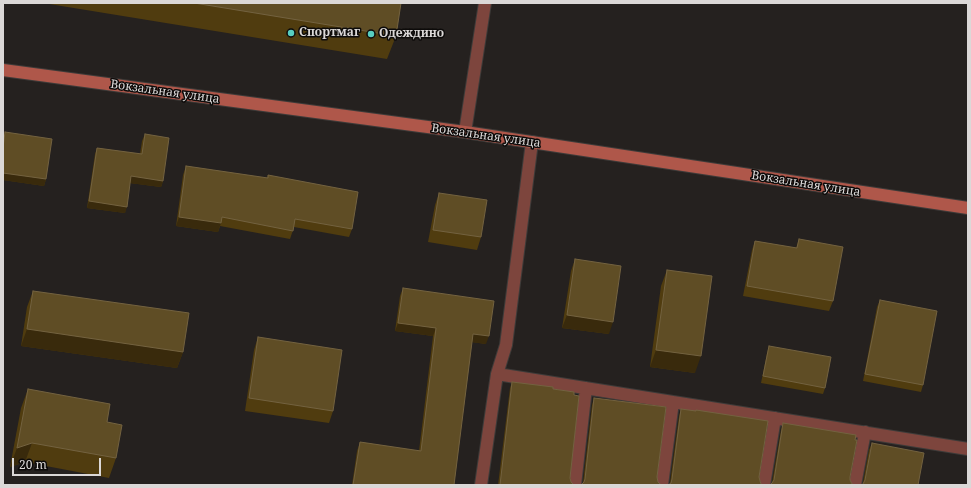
<!DOCTYPE html>
<html>
<head>
<meta charset="utf-8">
<style>
	body { margin:0 }
	#map { position:relative; width:971px; height:488px; overflow:hidden; background:#25211f; font-family:"Noto Serif",serif }
	canvas { display:block }
	.frame { position:absolute; inset:0; border:4px solid #dbd8d7; pointer-events:none }
	.scale { position:absolute; left:12px; top:458px; width:89px; height:18px; box-sizing:border-box; border:2px solid #dbd8d7; border-top:0; padding-left:5px; font-size:12px; line-height:14px; white-space:nowrap; color:#dbd8d7; -webkit-text-stroke:3px #0d0b0a; paint-order:stroke }
</style>
</head>
<body>
<div id="map">
<canvas width="971" height="488"></canvas>
<div class="frame"></div>
<div class="scale">20 m</div>
</div>
<script>
const c = document.querySelector('canvas').getContext('2d');
c.lineJoin = 'round';
const shape = rows => new Path2D(rows.map(r => 'M' + r).join(''));
function strokePath(path, color, width, dash) { c.strokeStyle = color; c.lineWidth = width; c.lineCap = dash ? 'butt' : 'round'; c.setLineDash(dash || []); c.stroke(path); }
function paint(path, color) { c.fillStyle = color; c.fill(path, 'evenodd'); }
function write(font, color, halo, rows, align = 'center') {
  c.font = font + ' "Noto Serif",serif'; c.lineWidth = 3; c.setLineDash([]); c.textBaseline = 'middle'; c.strokeStyle = halo; c.fillStyle = color; for (const [text, x, y, turn = 0] of rows) {
    c.save(); c.translate(x, y); c.rotate((+turn || 0) * Math.PI / 180); c.textAlign = isNaN(turn) ? turn : align; if (halo) c.strokeText(text, 0, 0); c.fillText(text, 0, 0); c.restore();
  }
}
const lane = shape([
	[497,374,968,449],
	[481,485,497,374,506,345,532,142],
	[575,485,586,388],
	[662,485,673,402],
	[764,485,775,418],
	[855,485,865,432]
]);
const street = shape([
	[465,132,485,3]
]);
const secondary = shape([
	[3,70,465,132,968,208]
]);
strokePath(lane, '#3e3b39', 14);
strokePath(street, '#3e3b39', 14);
strokePath(secondary, '#3e3b39', 14);
strokePath(lane, '#7d453d', 12);
strokePath(street, '#7d453d', 12);
strokePath(secondary, '#af574a', 12);
paint(shape([
	[43,3,401,3,396,36,387,59],
	[5,132,46,179,44,186,3,180,3,139],
	[145,134,163,181,161,187,130,183,125,213,87,208,95,154,97,148,140,154,142,141],
	[186,166,267,178,268,175,352,229,349,237,294,227,290,239,220,226,218,232,176,226,183,175],
	[439,193,481,237,477,250,428,242,435,205],
	[799,239,833,301,829,311,743,296,752,250,755,241,796,248],
	[575,259,609,334,562,328,571,271],
	[667,270,695,373,650,367,661,286],
	[403,288,486,344,472,342,454,485,352,485,357,451,360,442,419,451,433,336,395,331,400,296],
	[33,291,183,352,177,368,21,346,27,307],
	[880,300,923,385,921,392,863,381,877,307],
	[258,337,333,411,329,423,245,411,254,350],
	[769,346,825,388,823,394,761,383,767,353],
	[512,382,553,389,571,482,574,485,498,485,510,388],
	[28,389,107,422,116,458,109,478,25,462,10,467,21,408],
	[594,398,666,407,583,483,592,405],
	[681,409,759,477,760,481,761,484,670,483,679,416],
	[783,423,850,477,850,480,852,484,772,483,781,430],
	[872,443,918,485,863,483,869,450]
]), '#503c0f');
paint(shape([
	[3,173,46,179,44,186,3,180],
	[131,176,163,181,161,187,129,183],
	[89,201,127,207,125,213,87,208],
	[179,217,221,223,218,232,176,226],
	[567,315,613,322,609,334,562,328],
	[398,323,436,328,433,336,395,331],
	[27,329,183,352,177,368,21,346],
	[473,334,489,336,486,344,470,342],
	[656,350,701,356,695,373,650,367],
	[32,443,25,462,10,467,17,448]
]), '#392a0c');
const building = shape([
	[194,3,401,3,396,36,194,3],
	[5,132,52,139,46,179,3,173,3,148,5,132],
	[145,134,169,138,163,181,131,176,127,207,89,201,97,148,142,154,145,134],
	[186,166,268,178,268,175,358,192,352,229,295,219,293,231,222,217,221,223,179,217,186,166],
	[439,193,487,200,481,237,433,230,439,193],
	[799,239,843,247,833,301,747,286,755,241,797,248,799,239],
	[575,259,621,266,613,322,567,315,575,259],
	[667,270,712,276,701,356,656,350,667,270],
	[403,288,494,301,489,336,473,334,454,485,353,485,360,442,421,451,436,328,398,323,403,288],
	[33,291,189,313,183,352,27,329,33,291],
	[880,300,937,311,923,385,865,374,880,300],
	[258,337,342,350,333,411,249,398,258,337],
	[769,346,831,357,825,388,763,376,769,346],
	[512,382,553,387,553,389,574,392,574,395,579,396,570,478,571,482,574,485,500,485,512,382],
	[28,389,110,404,107,422,122,425,116,458,32,443,17,448,28,389],
	[594,398,666,407,657,477,658,482,660,484,662,485,581,485,584,482,585,479,594,398],
	[681,409,696,411,696,410,768,421,759,477,760,481,761,484,764,485,668,485,671,483,672,479,681,409],
	[783,423,856,435,855,440,857,440,850,477,850,480,852,484,855,485,770,485,772,483,774,480,783,423],
	[872,443,924,453,918,485,861,485,863,484,865,480,872,443]
]);
paint(building, '#5f4d25');
strokePath(building, '#736240', 1);
for (const [x, y, r, color] of [
	[291,33,4,"#58cec0"],
	[371,34,4,"#58cec0"]
]) { const dot = new Path2D(); dot.arc(x, y, r, 0, 2 * Math.PI); c.fillStyle = color; c.fill(dot); strokePath(dot, '#0d0b0a', 1.5); }
write('bold 12px', '#dbd8d7', '#0d0b0a', [
	["Спортмаг",299,33],
	["Одеждино",379,34]
], 'left');
write('12px', '#dbd8d7', '#0d0b0a', [
	["Вокзальная улица",165,92,8],
	["Вокзальная улица",486,136,8],
	["Вокзальная улица",806,184,9]
]);
</script>
</body>
</html>
